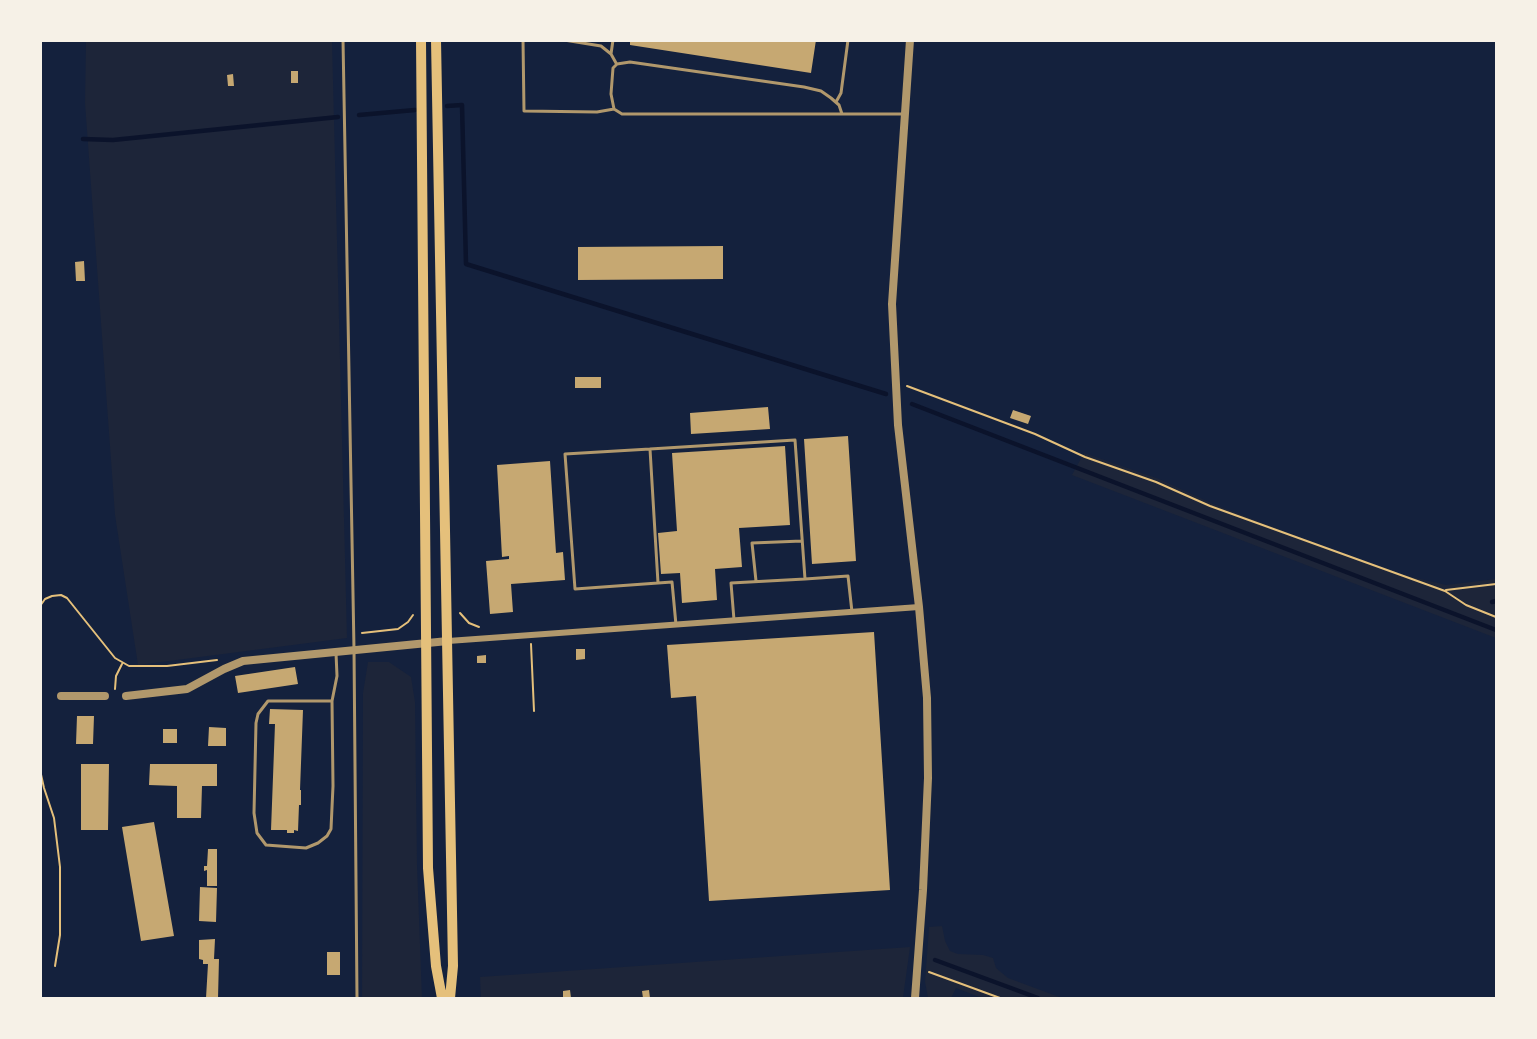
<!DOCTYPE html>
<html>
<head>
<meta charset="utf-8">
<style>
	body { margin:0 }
	#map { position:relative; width:1537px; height:1039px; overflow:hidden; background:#14213d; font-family:Commissioner,sans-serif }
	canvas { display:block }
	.frame { position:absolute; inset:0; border:42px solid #f6f1e7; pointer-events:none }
</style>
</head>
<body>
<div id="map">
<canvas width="1537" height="1039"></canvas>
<div class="frame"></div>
</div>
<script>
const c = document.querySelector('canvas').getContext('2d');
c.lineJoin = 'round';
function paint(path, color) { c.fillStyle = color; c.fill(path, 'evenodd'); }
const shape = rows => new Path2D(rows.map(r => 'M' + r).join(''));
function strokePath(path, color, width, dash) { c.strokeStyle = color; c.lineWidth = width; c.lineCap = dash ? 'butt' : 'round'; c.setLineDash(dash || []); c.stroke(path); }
paint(shape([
	[86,41,332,41,347,638,138,665,115,515,85,103],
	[1084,453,1159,479,1213,504,1391,572,1446,585,1496,579,1496,638,1072,475],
	[368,662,389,662,411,677,415,702,417,865,422,998,362,998,363,693],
	[942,926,945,941,950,951,958,954,983,955,993,958,996,968,1008,978,1062,998,982,998,956,988,951,998,928,998,925,982,929,927],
	[910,947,903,998,481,998,480,977]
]), '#1d2539');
strokePath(shape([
	[447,106,462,105,466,264,886,394],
	[359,115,415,110],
	[83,139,113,140,338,117],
	[912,404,1496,630],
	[1492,602,1496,601],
	[935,960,1038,998]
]), '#0b132b', 4.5);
paint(shape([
	[630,40,816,40,811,73,630,45],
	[291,71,298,71,298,83,291,83],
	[233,74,234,86,228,86,227,75],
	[723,246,723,279,578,280,578,247],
	[84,261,85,281,76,281,75,262],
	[575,377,601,377,601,388,575,388],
	[768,407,770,429,691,434,690,413],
	[1013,410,1031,416,1028,424,1010,418],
	[848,436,856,561,812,564,804,439],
	[785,446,790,525,739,528,742,567,715,569,717,600,682,603,680,573,661,574,658,533,677,531,672,453],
	[550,461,556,553,563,552,565,580,511,584,513,612,490,614,486,561,509,559,509,556,502,557,497,465],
	[874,632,890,890,709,901,696,696,671,698,667,645],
	[576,649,585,649,585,659,576,660],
	[486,655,486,663,477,663,477,656],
	[295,667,298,684,238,693,235,676],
	[270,709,303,710,300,790,301,790,301,805,299,805,298,831,294,830,294,833,287,833,287,830,271,830,275,724,269,724],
	[77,716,94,716,93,744,76,744],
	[209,727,226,728,226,746,208,746],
	[163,729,177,729,177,743,163,743],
	[81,764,109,764,108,830,81,830],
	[150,764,217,764,217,786,202,786,201,818,177,818,177,786,149,785],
	[154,822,174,936,141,941,122,827],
	[208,849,217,849,217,886,207,886,207,870,204,871,204,866,207,866],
	[200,887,217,888,216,922,199,921],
	[215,939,214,959,219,959,218,998,206,998,208,964,203,964,203,960,199,959,199,940],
	[327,952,340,952,340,975,327,975],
	[570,990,571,998,563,998,563,991],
	[649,990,650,998,643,998,642,991]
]), '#c6a872');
strokePath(shape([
	[907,386,1035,434,1085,457,1156,482,1210,506,1445,591,1466,605,1496,617],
	[1446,590,1496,584],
	[40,606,45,599,52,596,61,595,67,598,115,658,129,666,167,666,217,660],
	[460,613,469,623,479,627],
	[362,633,398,629,408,622,413,615],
	[531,644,534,711],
	[115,689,116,676,122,664],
	[40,770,44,788,54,818,60,867,60,935,55,966],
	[929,972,1000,998]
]), '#e5c07b', 2);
strokePath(shape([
	[343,40,354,649,357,998],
	[523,40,524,111,597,112,614,109],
	[564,40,601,46,611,54,616,63],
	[611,54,613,40],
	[836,102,841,93,848,40],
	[842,114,839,105,831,98,821,91,804,87,630,62,617,64,613,68,611,94,614,109,622,114,903,114],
	[650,449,795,440,805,579,731,583,734,620],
	[805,579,848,576,852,612],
	[756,581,752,543,802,541],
	[658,583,650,449,565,454,575,589,658,583,672,582,676,625],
	[332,701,268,701,258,714,256,723,254,813,257,833,266,845,306,848,318,843,327,836,331,829,333,786,332,701,337,676,336,653]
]), '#b1986c', 3);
strokePath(shape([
	[448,641,919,607]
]), '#b1986c', 6);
strokePath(shape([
	[910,40,892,304,898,425,919,607,927,698,928,778,923,890,915,998],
	[61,696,105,696],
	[126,696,187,689,224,669,243,661,448,641]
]), '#b1986c', 8);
strokePath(shape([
	[421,40,428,868,436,966,442,998],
	[436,40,453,966,450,998]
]), '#e5c07b', 10);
</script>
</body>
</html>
